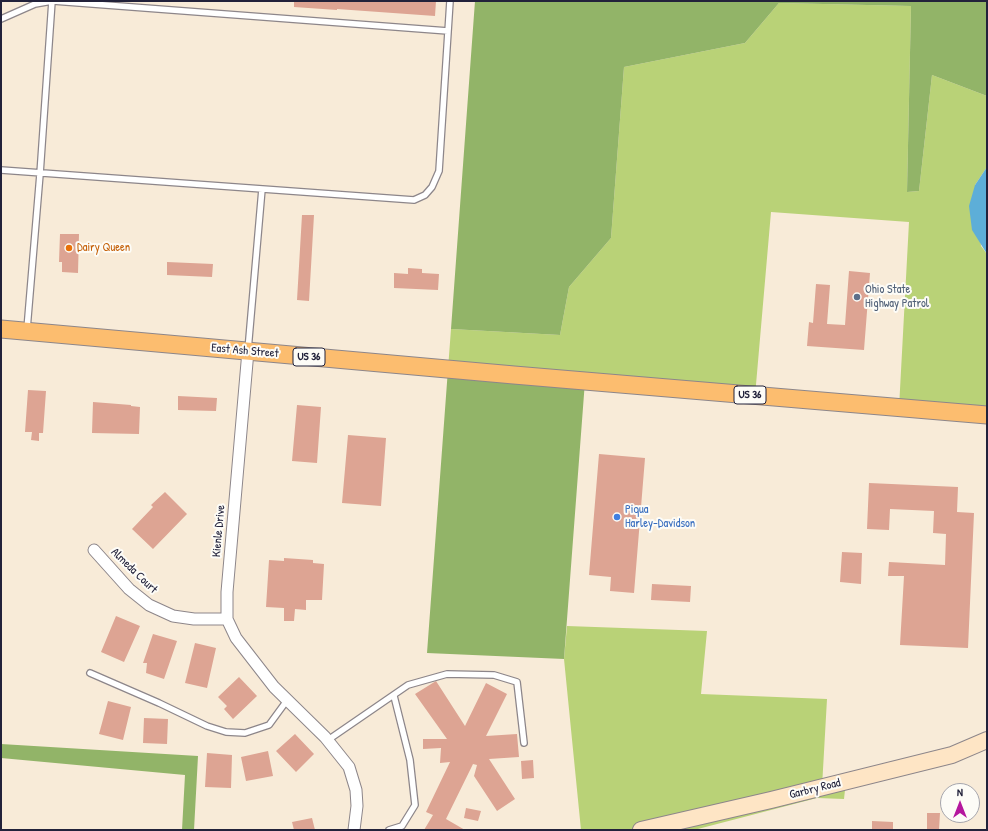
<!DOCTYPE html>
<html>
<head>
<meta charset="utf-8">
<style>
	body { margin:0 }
	#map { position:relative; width:988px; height:831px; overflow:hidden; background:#f8ebd8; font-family:"Patrick Hand",sans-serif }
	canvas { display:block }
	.frame { position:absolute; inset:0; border:2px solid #22223b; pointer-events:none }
	.north { position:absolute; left:940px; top:783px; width:40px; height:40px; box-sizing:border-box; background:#fdfcf7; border:1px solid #a5a5ac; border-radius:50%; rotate:0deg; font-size:11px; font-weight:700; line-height:16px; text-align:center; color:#22223b }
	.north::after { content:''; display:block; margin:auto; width:14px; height:18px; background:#b5179e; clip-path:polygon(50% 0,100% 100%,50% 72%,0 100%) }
</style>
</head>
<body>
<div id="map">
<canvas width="988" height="831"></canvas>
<div class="frame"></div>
<div class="north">N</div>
</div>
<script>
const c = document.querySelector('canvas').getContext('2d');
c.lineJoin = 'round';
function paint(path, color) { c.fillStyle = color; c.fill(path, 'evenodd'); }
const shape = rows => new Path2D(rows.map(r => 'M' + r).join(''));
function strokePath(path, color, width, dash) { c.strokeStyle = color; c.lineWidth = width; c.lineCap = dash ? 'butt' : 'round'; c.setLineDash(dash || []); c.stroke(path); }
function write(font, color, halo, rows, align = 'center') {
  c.font = font + ' "Patrick Hand",sans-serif'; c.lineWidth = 4; c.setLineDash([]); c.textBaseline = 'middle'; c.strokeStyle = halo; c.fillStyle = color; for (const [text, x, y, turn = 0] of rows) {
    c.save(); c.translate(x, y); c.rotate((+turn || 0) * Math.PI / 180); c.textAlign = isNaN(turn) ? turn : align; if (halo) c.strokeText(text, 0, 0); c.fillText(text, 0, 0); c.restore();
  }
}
paint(shape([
	[779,3,911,6,907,192,919,191,932,75,987,96,987,167,975,185,981,246,987,254,987,415,899,408,909,222,771,212,755,396,448,369,451,329,560,335,569,287,611,238,624,67,745,43],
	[567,626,707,631,701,694,827,699,822,787,846,781,844,799,817,798,694,830,581,830,564,659]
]), '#b9d277');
paint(shape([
	[475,1,987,1,987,96,932,75,919,191,907,192,911,6,779,3,745,43,624,67,611,238,569,287,560,335,451,329],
	[448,369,585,381,564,659,427,653],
	[1,744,198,756,194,830,182,830,185,775,1,758]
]), '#92b468');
paint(shape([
	[987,167,987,254,972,230,969,206,975,185]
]), '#5daed8');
paint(shape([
	[294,1,436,1,435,16,337,9,337,10,294,7],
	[302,215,314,215,309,301,297,300],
	[60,234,79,234,78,273,62,272,62,262,59,262],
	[167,262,213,264,212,277,167,275],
	[408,268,422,269,422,273,439,274,438,290,394,288,394,273,408,274],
	[849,271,870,273,864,350,807,346,809,322,813,323,816,284,830,285,827,324,845,325],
	[28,390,46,391,43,433,39,433,39,441,31,440,32,432,25,432],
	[178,396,217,398,216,411,178,410],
	[93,402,131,405,131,406,140,407,139,434,92,433],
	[297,405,321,407,317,463,292,461],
	[348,435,386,438,381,506,342,503],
	[599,454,645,458,634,593,610,591,611,577,589,575],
	[869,483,958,487,957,512,974,513,968,648,900,645,904,576,888,576,889,562,945,565,946,534,933,533,934,511,890,509,889,530,867,529],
	[165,492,187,514,153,549,132,529,153,507,151,505],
	[842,552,862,553,861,584,840,582],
	[284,558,313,560,313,563,324,564,322,600,306,600,306,610,295,609,294,621,284,621,284,608,266,607,269,560,284,561],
	[652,584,691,586,690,602,651,600],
	[116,616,140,626,124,662,101,652],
	[153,634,177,641,164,679,146,673,147,663,143,663],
	[195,643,216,648,207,688,185,683],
	[239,677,257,696,233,719,224,709,227,706,218,697],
	[436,681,465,726,486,683,507,694,486,736,517,734,519,757,489,759,515,799,497,811,474,776,477,765,473,764,446,819,465,830,424,830,433,815,426,812,450,762,440,763,441,748,423,749,423,739,447,739,415,694],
	[108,701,131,707,123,740,99,734],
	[144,718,168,719,167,744,143,743],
	[295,734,314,754,296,772,276,751],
	[268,751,273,776,246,781,241,757],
	[207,753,232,755,231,788,205,787],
	[533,760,534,778,522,779,521,761],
	[466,808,481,811,478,821,464,818],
	[927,813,940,813,939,830,927,830],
	[312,818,315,830,294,830,292,822],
	[872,821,893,822,893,830,872,830]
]), '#dda493');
const lane = shape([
	[53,1,448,31],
	[1,19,35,4,52,1],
	[1,170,414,200,425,195,432,187,439,171,450,1],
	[27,329,40,174,52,1],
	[248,350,262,189],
	[90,673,159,703,207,726,226,732,245,733,269,725,288,699],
	[328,740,408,685,447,674,494,675,517,682,524,743],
	[389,830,402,826,415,805,410,760,394,696]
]);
const street = shape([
	[248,351,227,592,227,619,236,638,274,687,325,737,349,767,356,790,357,806,354,830],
	[94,550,129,589,149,605,173,616,194,619,227,619]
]);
const secondary = shape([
	[641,830,771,800,952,755,987,740]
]);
const primary = shape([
	[1,329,514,375,987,415]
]);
strokePath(lane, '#8d868a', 8);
strokePath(street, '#8d868a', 13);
strokePath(secondary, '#8d868a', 18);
strokePath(primary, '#8d868a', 19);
strokePath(lane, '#fff', 5.5);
strokePath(street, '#fff', 11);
strokePath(secondary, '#fee5c5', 16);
strokePath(primary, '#fcbd6f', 17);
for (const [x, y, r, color] of [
	[69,248,4,"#e8710a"],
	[857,297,4,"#5c6f8a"],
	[617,517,4,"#3f7fe0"]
]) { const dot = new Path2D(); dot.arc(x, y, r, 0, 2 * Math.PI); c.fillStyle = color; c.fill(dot); strokePath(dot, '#fdfcf7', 1.5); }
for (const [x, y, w] of [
	[309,357,32],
	[750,395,32]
]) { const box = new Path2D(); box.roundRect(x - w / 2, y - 9, w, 18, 3); c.fillStyle = '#fdfcf7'; c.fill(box); strokePath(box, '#22223b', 1); }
write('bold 11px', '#22223b', null, [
	["US 36",309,357],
	["US 36",750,395]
]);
write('12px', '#c56008', '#fdfcf7', [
	["Dairy Queen",77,248]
], 'left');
write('12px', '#4e5e75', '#fdfcf7', [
	["Ohio State",865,290],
	["Highway Patrol",865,304]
], 'left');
write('12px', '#22223b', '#fdfcf7', [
	["East Ash Street",245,351,5],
	["Kienle Drive",219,531,-85],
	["Almeda Court",134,571,44],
	["Garbry Road",815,789,-14]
]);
write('12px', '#366cbe', '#fdfcf7', [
	["Piqua",625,510],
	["Harley-Davidson",625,524]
], 'left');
</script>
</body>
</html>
